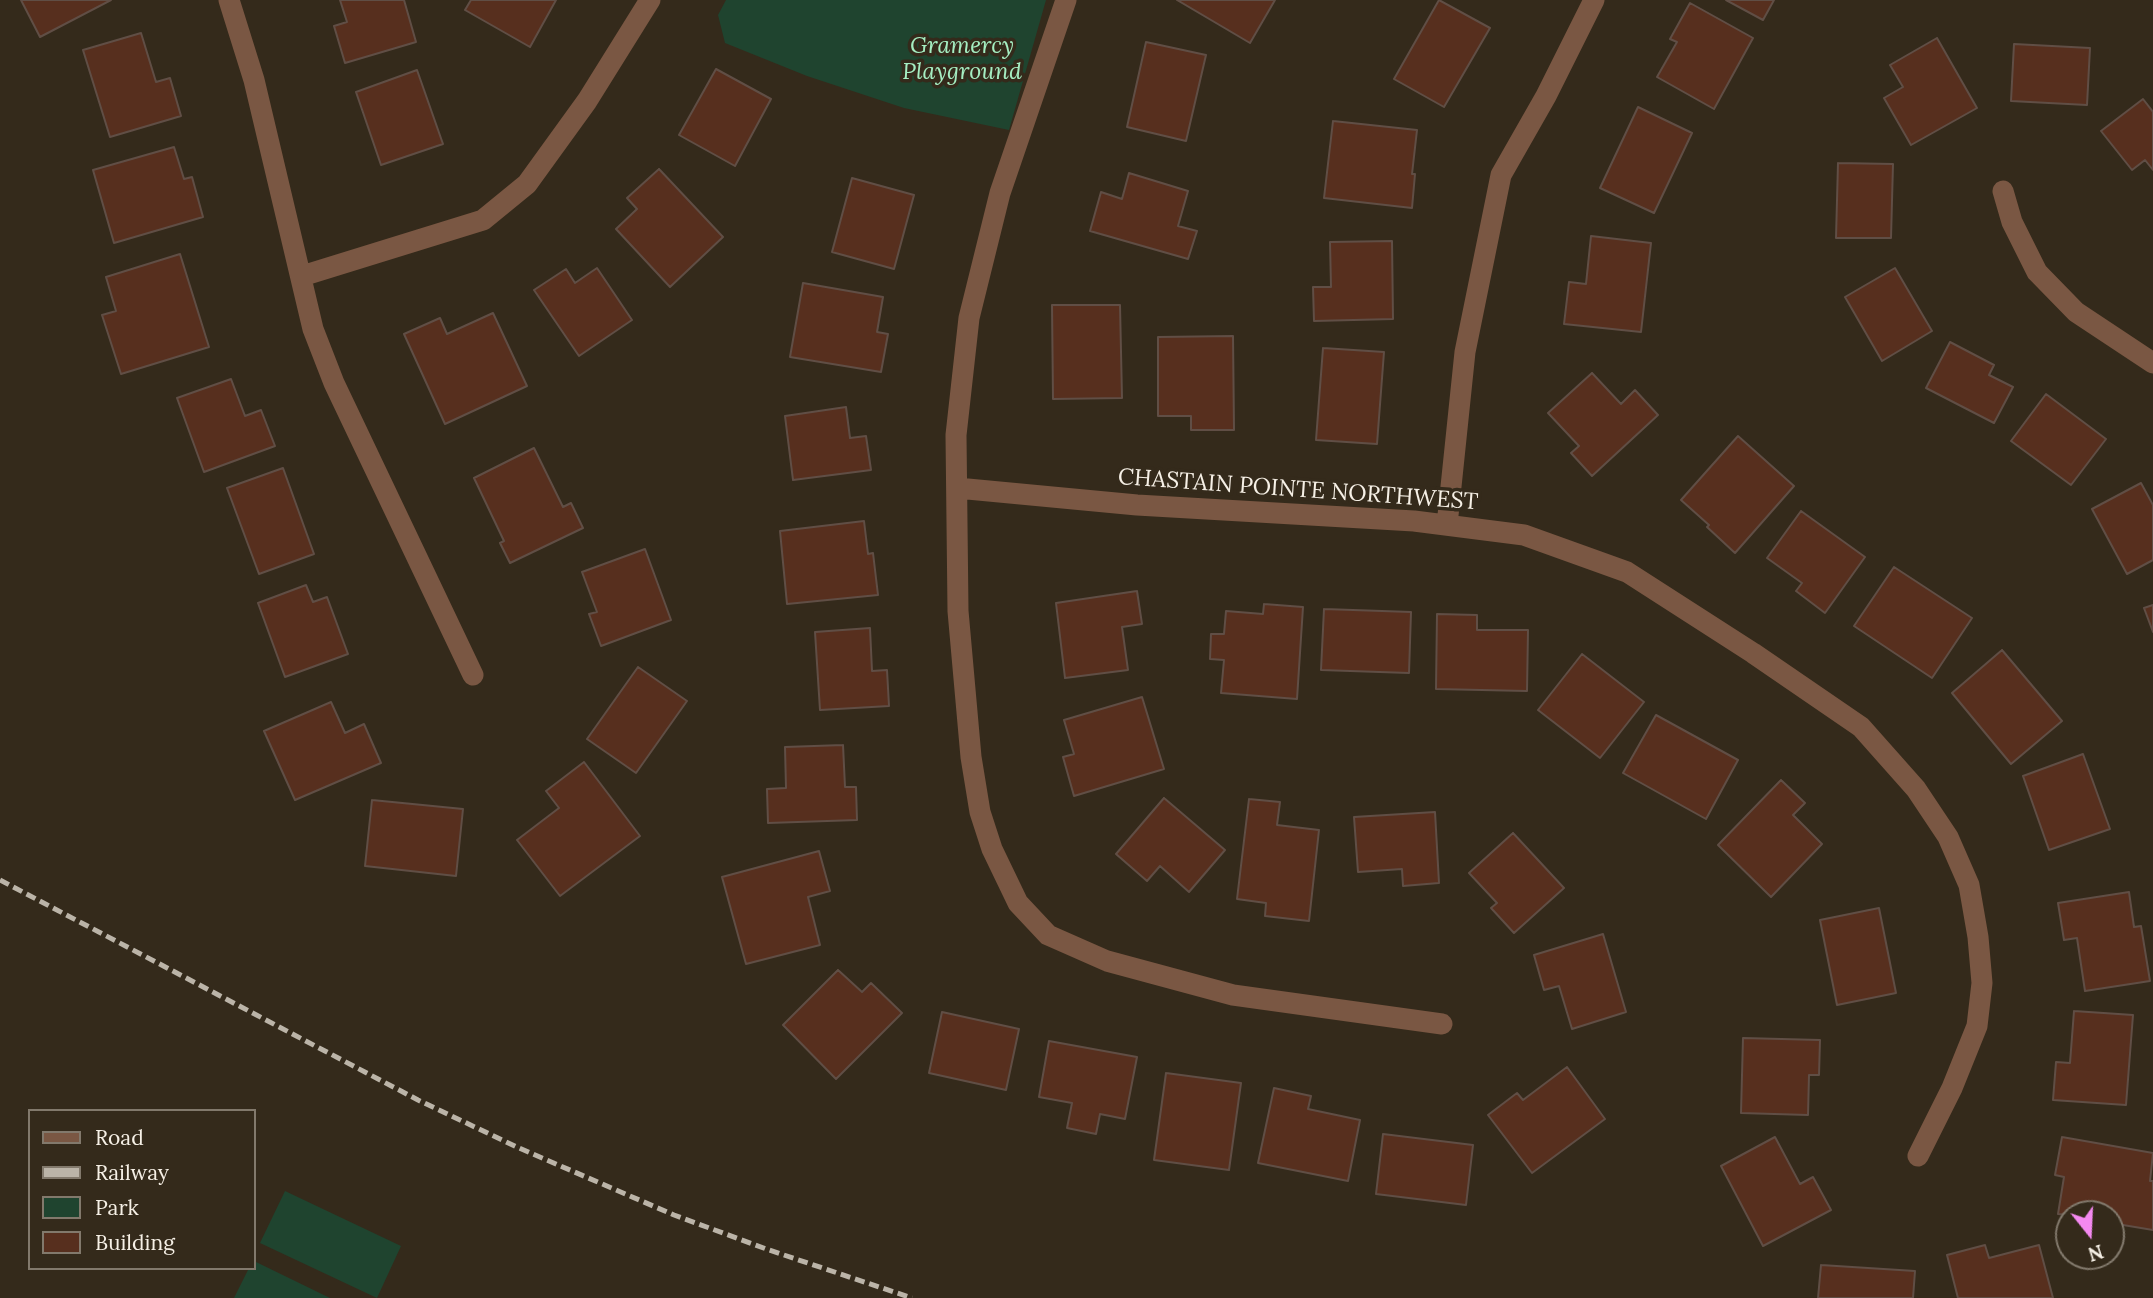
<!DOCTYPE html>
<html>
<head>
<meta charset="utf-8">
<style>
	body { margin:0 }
	#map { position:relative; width:2153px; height:1298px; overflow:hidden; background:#342a1b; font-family:Lora,serif }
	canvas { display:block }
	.legend { position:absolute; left:28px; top:1109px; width:228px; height:161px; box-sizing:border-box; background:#342a1b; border:2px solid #82796c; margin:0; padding:9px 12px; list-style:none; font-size:21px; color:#f6f0e6 }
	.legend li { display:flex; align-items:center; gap:14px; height:35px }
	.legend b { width:35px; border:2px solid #82796c }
	.north { position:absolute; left:2055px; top:1200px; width:70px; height:70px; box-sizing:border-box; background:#342a1b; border:2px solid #82796c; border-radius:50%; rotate:162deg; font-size:19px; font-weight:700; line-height:28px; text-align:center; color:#f6f0e6 }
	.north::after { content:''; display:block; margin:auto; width:24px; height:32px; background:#f489f0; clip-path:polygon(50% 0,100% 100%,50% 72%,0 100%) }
</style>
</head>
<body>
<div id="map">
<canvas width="2153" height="1298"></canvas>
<ul class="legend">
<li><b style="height:9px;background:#7a5743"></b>Road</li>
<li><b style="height:9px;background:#bbb4a8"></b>Railway</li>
<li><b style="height:19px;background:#1f442f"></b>Park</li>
<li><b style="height:19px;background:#572f1e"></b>Building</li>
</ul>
<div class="north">N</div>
</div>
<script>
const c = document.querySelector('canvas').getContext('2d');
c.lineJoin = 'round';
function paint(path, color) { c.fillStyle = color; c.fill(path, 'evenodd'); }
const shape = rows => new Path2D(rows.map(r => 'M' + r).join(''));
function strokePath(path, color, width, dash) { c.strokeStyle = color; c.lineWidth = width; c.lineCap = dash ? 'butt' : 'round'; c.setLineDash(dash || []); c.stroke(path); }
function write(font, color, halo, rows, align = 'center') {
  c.font = font + ' Lora,serif'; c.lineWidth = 7; c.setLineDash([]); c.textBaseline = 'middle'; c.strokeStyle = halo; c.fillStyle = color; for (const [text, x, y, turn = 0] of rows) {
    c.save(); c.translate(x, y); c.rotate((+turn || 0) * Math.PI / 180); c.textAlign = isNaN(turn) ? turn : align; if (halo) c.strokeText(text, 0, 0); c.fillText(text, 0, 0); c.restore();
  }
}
paint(shape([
	[726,0,1046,0,1009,130,904,108,807,76,725,43,718,15],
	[285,1191,401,1246,377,1298,260,1243],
	[254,1261,330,1298,234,1298,249,1268,254,1268]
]), '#1f442f');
const building = shape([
	[21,0,111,0,40,37,21,0],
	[340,0,404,0,416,42,345,63,334,26,347,22,340,0],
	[471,0,556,0,530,47,465,10,471,0],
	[1177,0,1275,0,1250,43,1177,0],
	[1439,0,1490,28,1444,107,1394,79,1439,0],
	[1726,0,1774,0,1763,20,1726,0],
	[1690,3,1753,38,1714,109,1657,77,1677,42,1670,39,1690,3],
	[141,33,156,82,170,78,181,116,110,137,83,50,141,33],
	[1937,38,1977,108,1911,145,1884,98,1903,87,1890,65,1937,38],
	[1146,42,1206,55,1186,141,1127,127,1146,42],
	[2014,44,2090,48,2087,105,2011,101,2014,44],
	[716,69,771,99,735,166,679,135,716,69],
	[417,70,443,144,381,165,356,92,417,70],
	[2143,99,2153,112,2153,170,2145,160,2132,170,2101,131,2143,99],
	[1638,107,1692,133,1654,213,1600,188,1638,107],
	[1333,121,1417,130,1412,174,1415,174,1412,208,1324,198,1333,121],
	[174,147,184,179,192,177,203,217,114,243,93,170,174,147],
	[1838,163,1893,164,1891,238,1836,238,1838,163],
	[659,169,723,237,670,287,616,229,637,209,627,198,659,169],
	[1129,173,1188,191,1178,226,1197,231,1188,259,1090,231,1101,192,1122,199,1129,173],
	[852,178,914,195,894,269,832,252,852,178],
	[1591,236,1651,243,1641,332,1564,324,1569,282,1586,284,1591,236],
	[1392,241,1393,319,1314,321,1313,287,1331,287,1330,242,1392,241],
	[180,254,209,347,121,374,102,315,116,311,106,277,180,254],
	[597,268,632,320,579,356,534,290,566,269,575,283,597,268],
	[1895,268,1932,331,1882,361,1845,297,1895,268],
	[803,283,883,297,877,332,888,334,881,372,790,357,803,283],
	[1052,305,1120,305,1122,398,1053,399,1052,305],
	[493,313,527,386,445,424,404,334,440,318,447,334,493,313],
	[1233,336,1234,430,1191,430,1191,416,1158,416,1158,337,1233,336],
	[1950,342,1994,365,1989,375,2013,387,1994,423,1926,388,1950,342],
	[1323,348,1384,352,1377,444,1316,440,1323,348],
	[1592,373,1621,404,1635,390,1658,415,1592,476,1571,453,1579,446,1548,413,1592,373],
	[231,379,245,416,261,410,275,446,204,472,177,398,231,379],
	[2046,394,2106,439,2071,485,2011,441,2046,394],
	[846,407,850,438,866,436,871,470,793,480,785,416,846,407],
	[1738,436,1794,486,1735,553,1707,527,1709,525,1681,500,1738,436],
	[534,448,563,507,571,503,583,528,510,563,500,543,504,541,474,478,534,448],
	[283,468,314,554,259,574,227,488,283,468],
	[2141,483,2153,505,2153,560,2127,574,2092,509,2141,483],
	[1801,511,1865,557,1825,613,1796,591,1802,583,1767,558,1801,511],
	[864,521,868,554,873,553,878,595,787,604,780,531,864,521],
	[645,549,671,620,601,646,589,614,597,612,582,572,645,549],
	[1894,567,1972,618,1932,678,1854,626,1894,567],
	[306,585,313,602,327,597,348,654,285,677,258,603,306,585],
	[1137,591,1142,624,1122,627,1128,670,1065,678,1056,603,1137,591],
	[1264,604,1303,607,1297,699,1221,693,1224,660,1210,659,1211,634,1224,634,1226,611,1263,614,1264,604],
	[2153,605,2153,632,2144,608,2153,605],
	[1324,609,1411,612,1409,673,1321,670,1324,609],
	[1437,614,1477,615,1477,630,1528,630,1527,691,1436,689,1437,614],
	[870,628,872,671,887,670,889,706,820,710,815,632,870,628],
	[2002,650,2062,721,2011,764,1952,693,2002,650],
	[1582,654,1644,702,1600,758,1538,710,1582,654],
	[638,667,687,701,636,773,587,739,638,667],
	[1142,697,1164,769,1074,796,1063,757,1074,754,1064,720,1142,697],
	[331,702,345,733,364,724,381,763,295,800,264,731,331,702],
	[1656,715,1738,760,1706,819,1623,773,1656,715],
	[843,745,845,787,856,787,857,820,768,823,767,789,786,788,785,747,843,745],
	[2083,754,2110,829,2049,850,2023,776,2083,754],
	[584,762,640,836,560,896,517,840,559,808,546,791,584,762],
	[1781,780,1805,803,1793,815,1822,844,1771,897,1718,845,1781,780],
	[1164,798,1225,850,1189,892,1160,866,1147,881,1116,854,1164,798],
	[1249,799,1280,802,1277,825,1319,830,1309,921,1265,916,1266,903,1237,899,1249,799],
	[372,800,463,809,456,876,365,866,372,800],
	[1435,812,1439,883,1403,886,1402,869,1358,872,1354,817,1435,812],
	[1513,833,1564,888,1514,933,1491,908,1497,903,1469,873,1513,833],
	[819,851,830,891,808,897,820,945,746,964,722,877,819,851],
	[2129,892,2134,927,2141,926,2150,981,2085,991,2077,938,2064,940,2058,903,2129,892],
	[1879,908,1896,993,1837,1005,1820,920,1879,908],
	[1603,934,1626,1012,1572,1029,1559,986,1544,990,1534,955,1603,934],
	[838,970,862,992,871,983,902,1013,836,1079,783,1025,838,970],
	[2074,1011,2133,1015,2126,1105,2053,1100,2056,1062,2070,1063,2074,1011],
	[942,1012,1019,1029,1006,1090,929,1073,942,1012],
	[1743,1038,1820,1040,1819,1075,1809,1075,1808,1115,1741,1113,1743,1038],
	[1049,1041,1137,1057,1125,1119,1100,1114,1096,1134,1067,1128,1072,1103,1039,1097,1049,1041],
	[1567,1067,1605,1119,1532,1173,1488,1115,1517,1093,1523,1100,1567,1067],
	[1166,1073,1241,1083,1229,1170,1154,1160,1166,1073],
	[1274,1088,1311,1096,1308,1109,1360,1120,1348,1181,1258,1163,1274,1088],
	[1383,1134,1473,1145,1466,1205,1376,1194,1383,1134],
	[1775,1137,1800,1184,1813,1177,1831,1210,1763,1246,1721,1166,1775,1137],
	[2062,1137,2153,1153,2150,1181,2153,1181,2153,1230,2111,1223,2111,1214,2069,1215,2058,1214,2064,1177,2055,1175,2062,1137],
	[1985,1245,1989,1258,2039,1245,2053,1298,1958,1298,1947,1255,1985,1245],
	[1821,1265,1915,1271,1913,1298,1818,1298,1821,1265]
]);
paint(building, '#572f1e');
strokePath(building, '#604e45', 2);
strokePath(shape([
	[229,0,254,80,313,329,334,383,473,675],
	[1066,0,1000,193,969,318,956,435,958,611,971,757,980,812,992,849,1018,903,1048,935,1107,961,1233,995,1442,1024],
	[2003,191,2012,222,2037,272,2076,312,2153,363],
	[302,276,483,220,527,184,587,101,650,0],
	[957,488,1137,505,1414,521,1524,535,1627,572,1753,653,1861,727,1916,789,1948,837,1969,885,1978,937,1982,983,1977,1026,1952,1088,1918,1156],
	[1447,525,1465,352,1501,175,1546,96,1594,0]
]), '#7a5743', 21);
strokePath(shape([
	[0,880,418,1100,519,1148,674,1215,769,1250,912,1298]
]), '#bbb4a8', 5, [10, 5]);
write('italic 23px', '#a5eec2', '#342a1b', [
	["Gramercy",962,46],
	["Playground",962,72]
]);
write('23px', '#f6f0e6', '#342a1b', [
	["CHASTAIN POINTE NORTHWEST",1298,490,4]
]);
</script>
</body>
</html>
